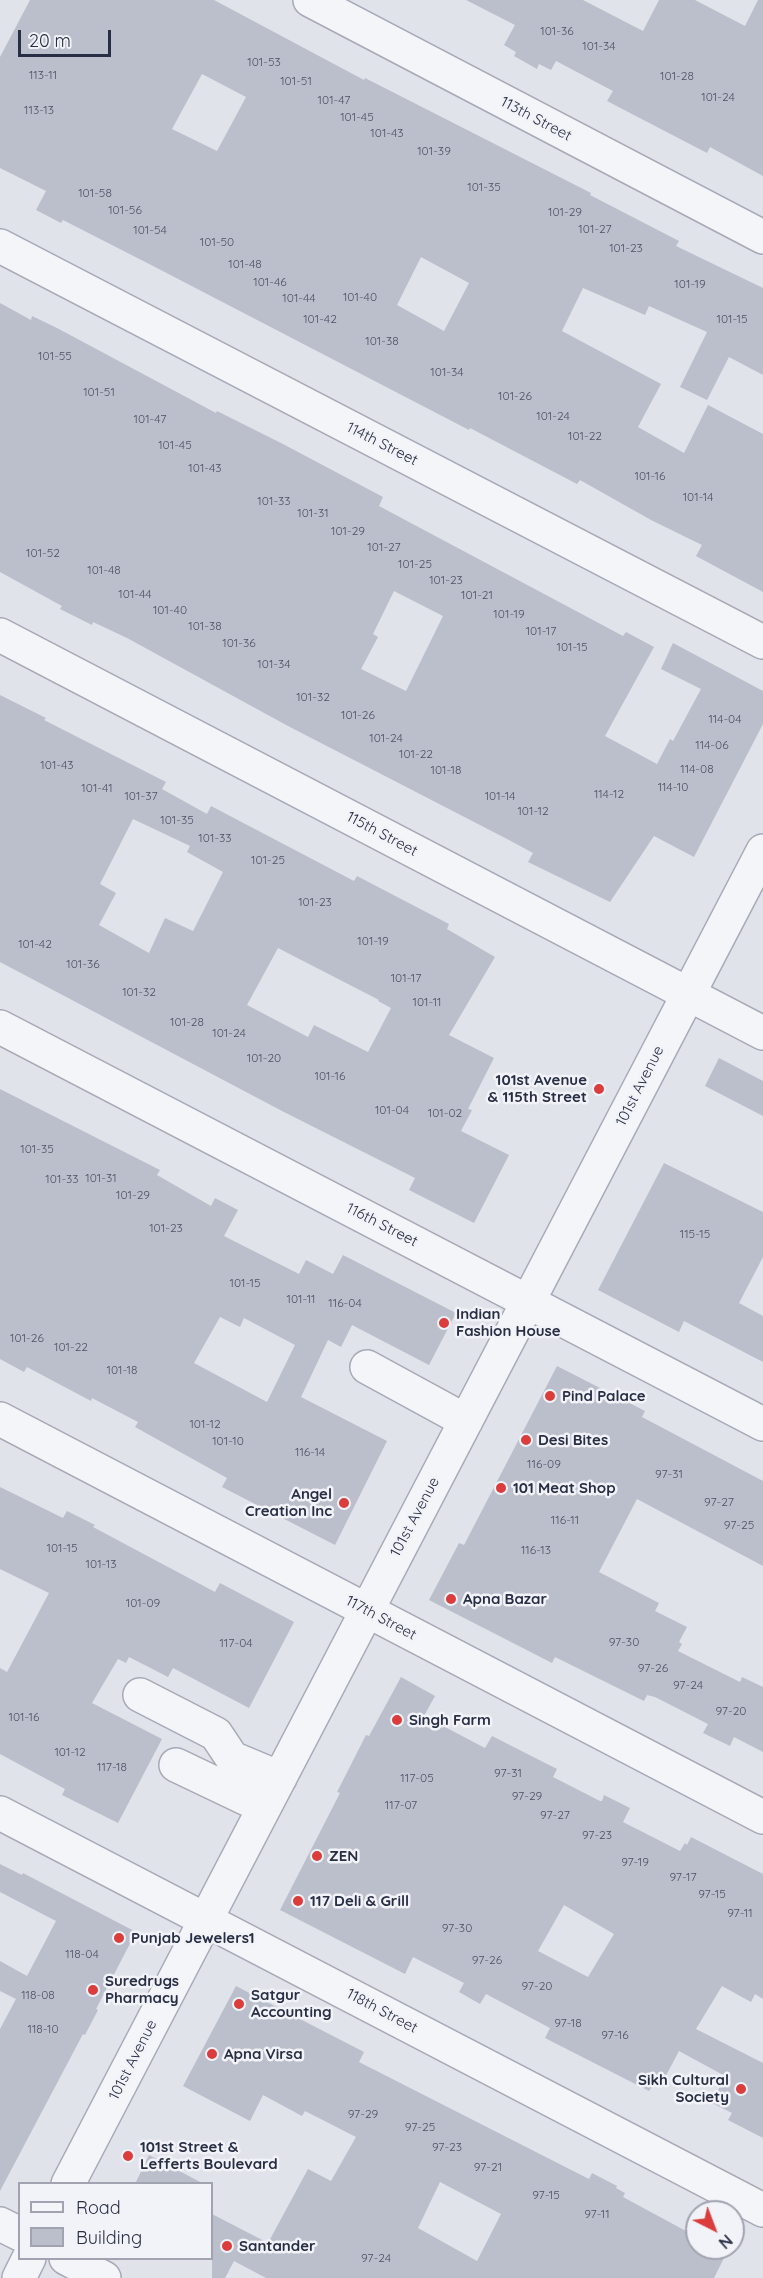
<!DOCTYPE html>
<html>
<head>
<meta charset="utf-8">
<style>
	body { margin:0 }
	#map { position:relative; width:763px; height:2278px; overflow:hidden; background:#e1e3eb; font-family:Quicksand,sans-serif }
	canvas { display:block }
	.legend { position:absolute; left:18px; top:2182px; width:195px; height:78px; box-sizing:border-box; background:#f1f3f8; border:2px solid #a1a4b0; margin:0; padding:8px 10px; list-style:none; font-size:18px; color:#282e44 }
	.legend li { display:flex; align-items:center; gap:12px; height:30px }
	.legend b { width:30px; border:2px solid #a1a4b0 }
	.north { position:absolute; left:685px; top:2200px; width:60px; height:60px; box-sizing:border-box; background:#f1f3f8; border:2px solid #a1a4b0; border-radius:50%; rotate:138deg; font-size:16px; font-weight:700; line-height:24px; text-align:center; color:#282e44 }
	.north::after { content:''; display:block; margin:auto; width:21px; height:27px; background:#da3d3c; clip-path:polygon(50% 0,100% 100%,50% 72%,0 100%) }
	.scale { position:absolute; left:18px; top:30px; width:93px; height:27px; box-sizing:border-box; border:3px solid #282e44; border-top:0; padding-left:8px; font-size:18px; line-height:21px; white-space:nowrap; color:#282e44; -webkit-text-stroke:4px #f1f3f8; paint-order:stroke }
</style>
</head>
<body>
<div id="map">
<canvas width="763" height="2278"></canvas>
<ul class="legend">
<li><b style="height:8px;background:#f4f5f9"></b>Road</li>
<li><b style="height:16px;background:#bbbecb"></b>Building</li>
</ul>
<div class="north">N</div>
<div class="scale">20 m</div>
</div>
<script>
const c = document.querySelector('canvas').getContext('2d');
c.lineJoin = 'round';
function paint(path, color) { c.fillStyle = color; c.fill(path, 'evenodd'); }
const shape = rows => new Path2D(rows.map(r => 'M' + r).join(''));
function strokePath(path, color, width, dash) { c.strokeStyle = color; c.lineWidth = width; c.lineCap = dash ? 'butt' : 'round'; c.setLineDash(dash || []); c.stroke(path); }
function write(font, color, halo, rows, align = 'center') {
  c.font = font + ' Quicksand,sans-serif'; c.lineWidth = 5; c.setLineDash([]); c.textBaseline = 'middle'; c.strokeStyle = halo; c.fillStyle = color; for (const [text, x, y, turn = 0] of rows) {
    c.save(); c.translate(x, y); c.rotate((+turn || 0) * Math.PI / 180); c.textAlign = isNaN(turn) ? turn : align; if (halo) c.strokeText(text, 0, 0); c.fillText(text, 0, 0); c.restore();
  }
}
paint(shape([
	[30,0,214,0,364,80,365,78,591,193,590,195,679,241,676,246,763,288,763,375,729,357,707,400,680,387,707,332,649,306,645,315,583,288,562,331,661,384,638,427,684,453,708,405,763,434,763,592,696,556,702,545,651,520,580,480,577,484,470,428,469,430,155,267,63,220,61,223,36,210,46,191,0,168,0,57],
	[202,74,246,97,217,151,172,129],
	[421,257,469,283,444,331,397,305],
	[466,0,583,0,643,31,659,0,695,0,745,26,758,0,763,0,763,176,710,147,707,153,607,101,613,91,556,61,551,70,539,64,537,69,514,56,516,52,504,45,515,25],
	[0,303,31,320,32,316,57,328,216,413,217,411,281,443,383,497,379,506,623,636,626,632,654,647,605,736,657,764,670,739,673,741,701,689,661,669,673,643,763,691,763,724,694,857,654,836,610,902,528,862,533,853,509,840,288,726,127,638,93,622,92,625,60,609,62,606,0,572],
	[394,591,443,616,406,691,361,669,378,637,373,634],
	[0,695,46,718,44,720,166,782,162,789,207,814,211,806,354,881,357,876,449,924,447,929,495,957,449,1035,494,1058,468,1109,472,1110,461,1131,509,1155,474,1223,409,1190,415,1178,282,1111,0,962],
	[133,819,190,846,187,852,223,872,193,931,165,918,149,953,99,925,116,893,100,884],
	[278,948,379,1000,378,1001,391,1008,368,1052,314,1025,308,1037,247,1005],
	[719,1058,763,1081,763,1116,705,1086],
	[0,1089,160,1170,157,1175,211,1206,215,1198,238,1210,224,1236,299,1274,306,1260,333,1274,343,1255,456,1313,429,1365,352,1325,341,1347,328,1340,301,1397,387,1441,335,1545,222,1487,227,1478,135,1427,138,1422,92,1398,91,1401,27,1367,24,1372,0,1359],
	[220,1317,240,1327,244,1318,295,1345,267,1402,194,1363],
	[664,1163,763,1212,763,1257,739,1303,763,1316,763,1362,684,1321,679,1332,598,1290],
	[557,1366,645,1411,642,1417,763,1481,763,1566,637,1499,599,1572,659,1603,655,1611,687,1627,679,1642,682,1644,678,1651,740,1682,742,1677,763,1687,763,1752,734,1737,730,1746,703,1733,708,1724,655,1697,647,1695,644,1701,555,1657,552,1663,429,1600,459,1543,464,1545],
	[0,1487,61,1517,63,1518,67,1511,95,1525,93,1527,215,1592,220,1583,294,1622,249,1708,173,1668,168,1677,129,1657,126,1663,118,1659,92,1703,162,1739,118,1823,62,1795,65,1789,0,1754,0,1668,7,1672,49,1593,0,1569],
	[401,1677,435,1696,424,1716,485,1748,492,1736,557,1769,553,1777,600,1801,602,1801,604,1795,630,1808,623,1822,680,1851,685,1843,687,1845,691,1837,763,1874,763,1999,755,1994,751,2002,722,1986,696,2029,763,2063,763,2138,728,2120,732,2113,712,2103,725,2076,679,2051,661,2085,655,2082,649,2091,545,2038,550,2028,486,1994,480,2004,459,1992,464,1983,413,1957,405,1974,280,1910,340,1793,337,1792,366,1735,369,1736],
	[564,1905,614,1934,588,1977,538,1951],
	[0,1864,22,1875,23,1873,136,1932,96,2009,98,2010,85,2035,83,2034,0,2191,0,2029,16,1999,0,1991,0,1961,27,1976,56,1921,0,1892],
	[236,1986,364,2052,359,2062,589,2179,592,2173,617,2186,616,2188,625,2193,623,2197,697,2237,697,2248,729,2248,714,2278,266,2278,234,2261,225,2278,212,2278,212,2214,268,2243,308,2169,331,2181,356,2137,305,2111,302,2116,263,2095,250,2121,183,2086],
	[440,2182,501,2214,477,2261,418,2228],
	[149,2155,204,2184,135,2184]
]), '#bbbecb');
const minor = shape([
	[310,0,763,237],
	[0,246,763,642],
	[0,635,763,1033],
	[0,1027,763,1424],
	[367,1367,466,1421],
	[0,1419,763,1817],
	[140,1695,216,1734,232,1758,280,1778],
	[176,1765,264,1807],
	[0,1813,763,2210],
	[68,2184,763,851],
	[0,2224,20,2234],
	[66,2258,104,2278],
	[19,2278,29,2258]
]);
strokePath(minor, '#a6a9b6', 36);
strokePath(minor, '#f4f5f9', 33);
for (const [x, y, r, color] of [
	[599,1089,6,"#da3d3c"],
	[444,1323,6,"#da3d3c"],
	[550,1396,6,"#da3d3c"],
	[526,1440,6,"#da3d3c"],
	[501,1488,6,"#da3d3c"],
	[344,1503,6,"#da3d3c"],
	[451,1599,6,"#da3d3c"],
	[397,1720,6,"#da3d3c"],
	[317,1856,6,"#da3d3c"],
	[298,1901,6,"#da3d3c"],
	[119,1938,6,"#da3d3c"],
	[93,1990,6,"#da3d3c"],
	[239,2004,6,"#da3d3c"],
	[212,2054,6,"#da3d3c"],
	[741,2089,6,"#da3d3c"],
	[128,2156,6,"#da3d3c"],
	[227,2246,6,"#da3d3c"]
]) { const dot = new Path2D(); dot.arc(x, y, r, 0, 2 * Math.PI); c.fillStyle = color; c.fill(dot); strokePath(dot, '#f1f3f8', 2); }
write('12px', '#4d5266', null, [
	["101-36",557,31],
	["101-34",599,46],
	["101-53",264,62],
	["113-11",43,75],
	["101-28",677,76],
	["101-51",296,81],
	["101-24",718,97],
	["101-47",334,100],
	["113-13",39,110],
	["101-45",357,117],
	["101-43",387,133],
	["101-39",434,151],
	["101-35",484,187],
	["101-58",95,193],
	["101-56",125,210],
	["101-29",565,212],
	["101-27",595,229],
	["101-54",150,230],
	["101-50",217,242],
	["101-23",626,248],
	["101-48",245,264],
	["101-46",270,282],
	["101-19",690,284],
	["101-40",360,297],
	["101-44",299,298],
	["101-42",320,319],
	["101-15",732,319],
	["101-38",382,341],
	["101-55",55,356],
	["101-34",447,372],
	["101-51",99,392],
	["101-26",515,396],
	["101-24",553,416],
	["101-47",150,419],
	["101-22",585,436],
	["101-45",175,445],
	["101-43",205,468],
	["101-16",650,476],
	["101-14",698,497],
	["101-33",274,501],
	["101-31",313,513],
	["101-29",348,531],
	["101-27",384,547],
	["101-52",43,553],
	["101-25",415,564],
	["101-48",104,570],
	["101-23",446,580],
	["101-44",135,594],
	["101-21",477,595],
	["101-40",170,610],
	["101-19",509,614],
	["101-38",205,626],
	["101-17",541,631],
	["101-36",239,643],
	["101-15",572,647],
	["101-34",274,664],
	["101-32",313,697],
	["101-26",358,715],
	["114-04",725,719],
	["101-24",386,738],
	["114-06",712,745],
	["101-22",416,754],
	["101-43",57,765],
	["114-08",697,769],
	["101-18",446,770],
	["114-10",673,787],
	["101-41",97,788],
	["114-12",609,794],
	["101-37",141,796],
	["101-14",500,796],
	["101-12",533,811],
	["101-35",177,820],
	["101-33",215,838],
	["101-25",268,860],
	["101-23",315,902],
	["101-19",373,941],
	["101-42",35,944],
	["101-36",83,964],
	["101-17",406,978],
	["101-32",139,992],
	["101-11",427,1002],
	["101-28",187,1022],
	["101-24",229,1033],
	["101-20",264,1058],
	["101-16",330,1076],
	["101-04",392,1110],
	["101-02",445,1113],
	["101-35",37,1149],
	["101-31",101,1178],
	["101-33",62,1179],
	["101-29",133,1195],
	["101-23",166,1228],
	["115-15",695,1234],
	["101-15",245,1283],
	["101-11",301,1299],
	["116-04",345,1303],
	["101-26",27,1338],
	["101-22",71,1347],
	["101-18",122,1370],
	["101-12",205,1424],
	["101-10",228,1441],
	["116-14",310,1452],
	["116-09",544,1464],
	["97-31",669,1474],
	["97-27",719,1502],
	["116-11",565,1520],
	["97-25",739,1525],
	["101-15",62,1548],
	["116-13",536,1550],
	["101-13",101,1564],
	["101-09",143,1603],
	["97-30",624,1642],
	["117-04",236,1643],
	["97-26",653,1668],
	["97-24",688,1685],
	["97-20",731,1711],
	["101-16",24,1717],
	["101-12",70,1752],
	["117-18",112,1767],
	["97-31",508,1773],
	["117-05",417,1778],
	["97-29",527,1796],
	["117-07",401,1805],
	["97-27",555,1815],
	["97-23",597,1835],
	["97-19",635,1862],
	["97-17",683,1877],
	["97-15",712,1894],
	["97-11",740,1913],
	["97-30",457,1928],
	["118-04",82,1954],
	["97-26",487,1960],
	["97-20",537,1986],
	["118-08",38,1995],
	["97-18",568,2023],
	["118-10",43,2029],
	["97-16",615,2035],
	["97-29",363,2114],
	["97-25",420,2127],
	["97-23",447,2147],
	["97-21",488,2167],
	["97-15",546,2195],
	["97-11",597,2214],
	["97-24",376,2258]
]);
write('15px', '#282e44', '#f1f3f8', [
	["113th Street",536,119,28],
	["114th Street",382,444,27],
	["115th Street",382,834,28],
	["101st Avenue",640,1086,-63],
	["116th Street",382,1225,27],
	["101st Avenue",415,1517,-62],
	["117th Street",381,1618,28],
	["118th Street",382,2011,28],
	["101st Avenue",133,2060,-63]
]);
write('bold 15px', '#282e44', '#f1f3f8', [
	["101st Avenue",587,1080,"right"],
	["& 115th Street",587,1097,"right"],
	["Indian",456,1314],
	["Fashion House",456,1331],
	["Pind Palace",562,1396],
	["Desi Bites",538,1440],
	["101 Meat Shop",513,1488],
	["Angel",332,1494,"right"],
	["Creation Inc",332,1511,"right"],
	["Apna Bazar",463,1599],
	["Singh Farm",409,1720],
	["ZEN",329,1856],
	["117 Deli & Grill",310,1901],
	["Punjab Jewelers1",131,1938],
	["Suredrugs",105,1981],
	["Pharmacy",105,1998],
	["Satgur",251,1995],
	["Accounting",251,2012],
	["Apna Virsa",224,2054],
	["Sikh Cultural",729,2080,"right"],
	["Society",729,2097,"right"],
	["101st Street &",140,2147],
	["Lefferts Boulevard",140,2164],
	["Santander",239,2246]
], 'left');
</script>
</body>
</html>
